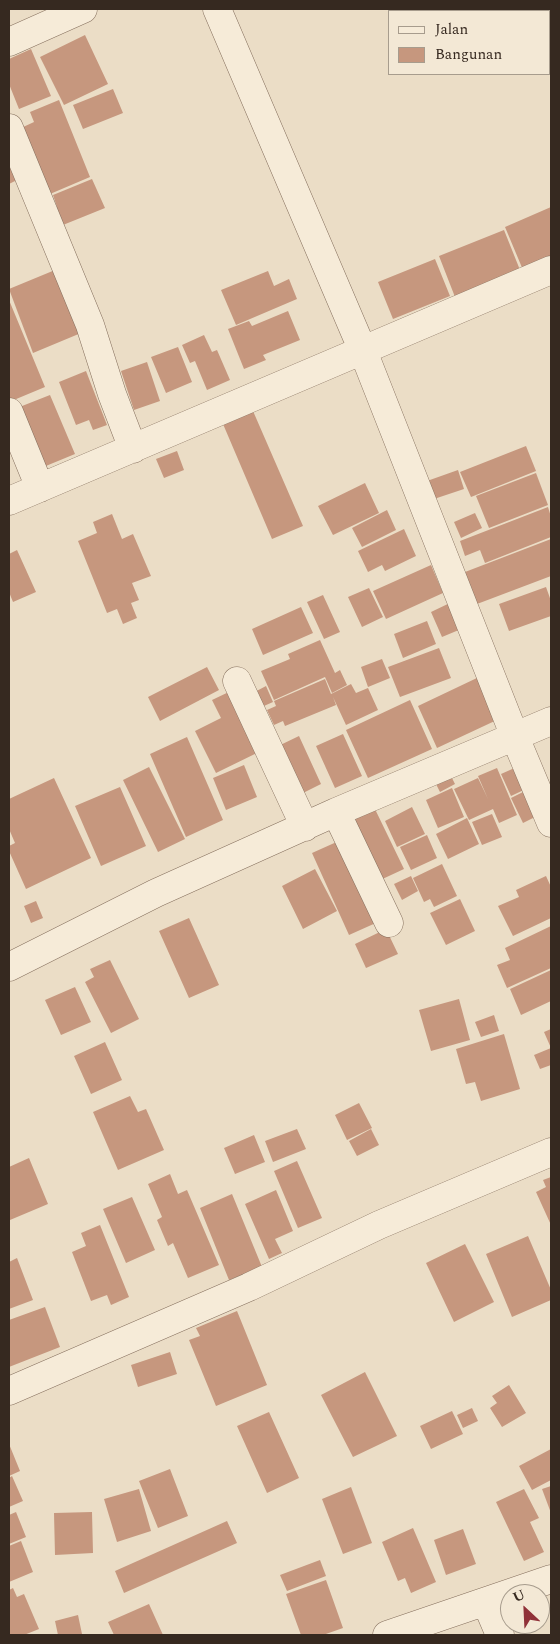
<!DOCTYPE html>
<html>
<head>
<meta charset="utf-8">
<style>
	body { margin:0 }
	#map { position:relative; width:560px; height:1644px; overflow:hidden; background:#ebddc6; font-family:Spectral,serif }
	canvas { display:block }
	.frame { position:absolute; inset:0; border:10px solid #362920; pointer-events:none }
	.legend { position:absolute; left:388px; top:10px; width:162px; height:65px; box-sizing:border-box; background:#f3e8d5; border:1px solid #a79c8d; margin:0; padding:6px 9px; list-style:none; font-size:15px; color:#362920 }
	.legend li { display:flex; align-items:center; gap:10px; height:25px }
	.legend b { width:25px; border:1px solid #a79c8d }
	.north { position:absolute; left:500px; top:1584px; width:50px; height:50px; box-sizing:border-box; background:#f3e8d5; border:1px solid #a79c8d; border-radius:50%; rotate:335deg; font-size:14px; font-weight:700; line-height:20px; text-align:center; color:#362920 }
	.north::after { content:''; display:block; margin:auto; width:18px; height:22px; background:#903138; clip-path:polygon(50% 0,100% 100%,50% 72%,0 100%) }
</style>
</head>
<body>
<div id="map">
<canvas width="560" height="1644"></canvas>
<div class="frame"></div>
<ul class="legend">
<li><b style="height:6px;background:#f6ebd8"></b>Jalan</li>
<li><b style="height:14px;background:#c6977e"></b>Bangunan</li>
</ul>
<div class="north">U</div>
</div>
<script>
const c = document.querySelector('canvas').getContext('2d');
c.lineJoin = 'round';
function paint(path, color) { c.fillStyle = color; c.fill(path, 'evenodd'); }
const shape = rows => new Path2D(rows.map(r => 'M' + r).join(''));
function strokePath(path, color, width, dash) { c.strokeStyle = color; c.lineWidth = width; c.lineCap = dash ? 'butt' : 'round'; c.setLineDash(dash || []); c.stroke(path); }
paint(shape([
	[85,35,108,84,64,105,40,57],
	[31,49,51,96,19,109,9,84,9,59],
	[113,89,123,113,83,129,73,105],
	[59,100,90,177,50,194,21,128,34,122,30,112],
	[9,150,21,178,9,184],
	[92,179,105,208,58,227,51,210,57,207,53,195],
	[551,207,551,259,523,270,505,227],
	[504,230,520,270,455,297,439,256],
	[435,259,450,296,393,319,378,282],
	[55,270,81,333,33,353,9,289],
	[268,271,274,286,289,279,297,299,236,325,221,290],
	[9,300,45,387,9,402],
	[288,311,300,340,263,355,266,360,244,369,228,329,249,321,252,326],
	[204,335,212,352,217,350,230,380,207,390,195,361,190,363,182,345],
	[178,347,192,382,166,393,151,357],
	[147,362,160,401,134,410,121,371],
	[86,371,107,425,93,430,89,420,76,425,59,382],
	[50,395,75,454,41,468,17,408],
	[253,411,303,526,272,539,223,424],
	[526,446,536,471,471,497,460,472],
	[177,451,184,470,164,478,156,459],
	[458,470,464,489,434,499,427,481],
	[536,473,548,505,489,528,476,496],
	[365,483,379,513,333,535,318,506],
	[548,507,551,517,551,537,485,563,480,550,465,556,460,541],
	[387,510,396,530,362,547,352,528],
	[475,513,482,528,461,538,454,522],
	[112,514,122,539,133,534,151,576,132,583,139,600,131,603,137,618,123,624,117,609,107,613,78,541,97,533,93,522],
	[404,529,416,556,385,571,382,565,368,572,358,551],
	[551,539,551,576,477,604,465,572],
	[17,550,36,592,13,602,9,592,9,554],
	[431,565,443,593,386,619,373,591],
	[546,587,551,601,551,616,509,631,499,604],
	[369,588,383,617,362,627,348,597],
	[323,595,340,632,324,639,307,602],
	[454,601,466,627,442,637,431,612],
	[301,607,313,633,263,655,252,629],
	[427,621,436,644,403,658,394,634],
	[320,640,335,673,340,670,347,685,332,693,325,677,274,700,261,671,290,659,288,654],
	[439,648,451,678,400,697,388,667],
	[382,659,390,678,368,687,361,667],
	[207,667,219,690,160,721,148,697],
	[479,677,499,719,437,748,418,706],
	[325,679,331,694,351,684,356,693,368,688,378,710,346,725,333,697,336,705,285,726,283,721,274,725,267,710,276,706,274,701],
	[266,686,273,702,257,709,251,694],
	[233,690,263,750,216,773,195,731,221,718,212,700],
	[410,700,432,749,368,778,346,730],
	[343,734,362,776,335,788,316,746],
	[299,736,321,784,295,797,272,749],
	[187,737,223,820,186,837,150,754],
	[244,765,257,797,226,810,213,778],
	[519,766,528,788,511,796,501,774],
	[149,767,185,839,158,852,123,780],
	[497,768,517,815,499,823,493,809,469,820,454,789,478,778,488,799,478,776],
	[450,774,455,784,440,792,435,782],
	[54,778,91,858,26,889,9,851,9,846,15,843,9,829,9,799],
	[120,787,146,846,101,866,75,806],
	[452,788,464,817,438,828,426,800],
	[525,791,537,816,523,823,511,798],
	[373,805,404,869,376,882,345,819],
	[412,807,425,834,397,847,385,821],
	[492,814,502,837,482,845,472,822],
	[467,818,479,844,448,859,436,834],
	[427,835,437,858,411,870,400,847],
	[341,840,378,922,349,935,312,853],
	[442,864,457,896,434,907,430,899,424,902,413,878],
	[315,869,337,911,303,929,282,886],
	[411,876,418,891,402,900,394,884],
	[546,876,551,887,551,918,513,936,498,906,519,897,516,890],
	[460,899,475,931,446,945,430,913],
	[36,901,43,918,31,923,24,906],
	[189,918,219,985,189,998,159,931],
	[551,926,551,968,507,988,497,965,510,960,505,948],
	[386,929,398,954,366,968,355,944],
	[110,960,139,1019,111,1033,85,982,94,977,90,969],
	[551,970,551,1001,521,1015,510,989],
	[75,987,91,1022,61,1035,45,1000],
	[459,999,470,1040,431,1051,419,1010],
	[494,1015,499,1031,481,1037,475,1022],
	[551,1029,551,1065,540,1069,534,1055,551,1048,544,1032],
	[504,1034,520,1089,481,1101,475,1082,466,1084,456,1049],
	[105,1042,122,1080,91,1094,74,1056],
	[130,1096,138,1112,146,1109,164,1150,118,1170,93,1112],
	[359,1103,372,1128,347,1140,335,1115],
	[297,1129,306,1149,273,1162,265,1141],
	[371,1129,379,1145,357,1156,349,1141],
	[254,1135,265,1162,235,1174,224,1148],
	[29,1158,48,1204,10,1220,9,1167],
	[297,1161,322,1218,298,1228,274,1171],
	[170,1174,178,1194,187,1190,219,1265,188,1278,173,1243,168,1246,157,1220,162,1217,148,1184],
	[551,1177,551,1225,536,1192,546,1187,543,1180],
	[276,1190,293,1231,275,1239,282,1253,269,1259,245,1204],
	[232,1194,262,1267,229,1280,200,1208],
	[132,1197,155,1250,126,1263,103,1209],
	[100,1225,129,1297,111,1305,107,1295,91,1301,72,1252,86,1246,81,1233],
	[528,1236,551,1290,551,1300,512,1317,486,1254],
	[465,1244,494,1302,454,1322,426,1263],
	[17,1258,33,1300,9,1309,9,1262],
	[45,1307,60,1347,9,1367,9,1320],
	[237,1311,267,1385,216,1406,189,1340,200,1336,196,1328],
	[170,1352,177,1374,138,1387,131,1365],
	[365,1372,397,1436,353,1457,321,1395],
	[509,1385,526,1413,502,1427,490,1408,497,1403,492,1396],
	[472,1408,478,1421,463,1428,457,1415],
	[452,1411,463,1434,431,1449,420,1426],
	[269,1412,299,1478,267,1493,237,1426],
	[9,1444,20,1471,9,1476],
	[551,1449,551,1480,532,1490,519,1466],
	[170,1469,188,1516,158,1528,139,1481],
	[12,1476,23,1501,9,1507,9,1478],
	[551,1486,551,1513,542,1489],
	[351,1487,372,1543,343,1554,322,1499],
	[139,1489,151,1531,117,1542,104,1499],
	[524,1489,539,1518,530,1522,544,1552,524,1561,496,1502],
	[16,1512,26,1537,9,1544,9,1515],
	[92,1512,93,1553,55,1555,54,1513],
	[227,1521,237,1543,124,1593,115,1571],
	[413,1528,436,1582,411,1593,405,1578,398,1581,382,1542],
	[463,1529,476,1564,446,1575,434,1540],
	[21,1541,33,1572,9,1582,9,1546],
	[320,1560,326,1576,287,1591,280,1575],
	[326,1580,343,1628,323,1635,301,1635,286,1594],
	[13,1588,17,1597,24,1594,39,1629,24,1635,9,1635,9,1590],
	[149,1604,163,1635,114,1635,108,1622],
	[78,1615,82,1634,58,1635,55,1621]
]), '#c6977e');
const minor = shape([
	[217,9,363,351,515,737,551,823],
	[9,42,83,9],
	[9,128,90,325,112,394,133,449],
	[9,412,40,488],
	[9,501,551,270],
	[237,681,305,827],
	[336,812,389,923],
	[9,967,156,893,336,812,551,721],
	[9,1391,249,1287,379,1225,551,1152],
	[486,1602,500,1635],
	[387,1635,551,1579]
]);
strokePath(minor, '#856f5d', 29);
strokePath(minor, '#f6ebd8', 28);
</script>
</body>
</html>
